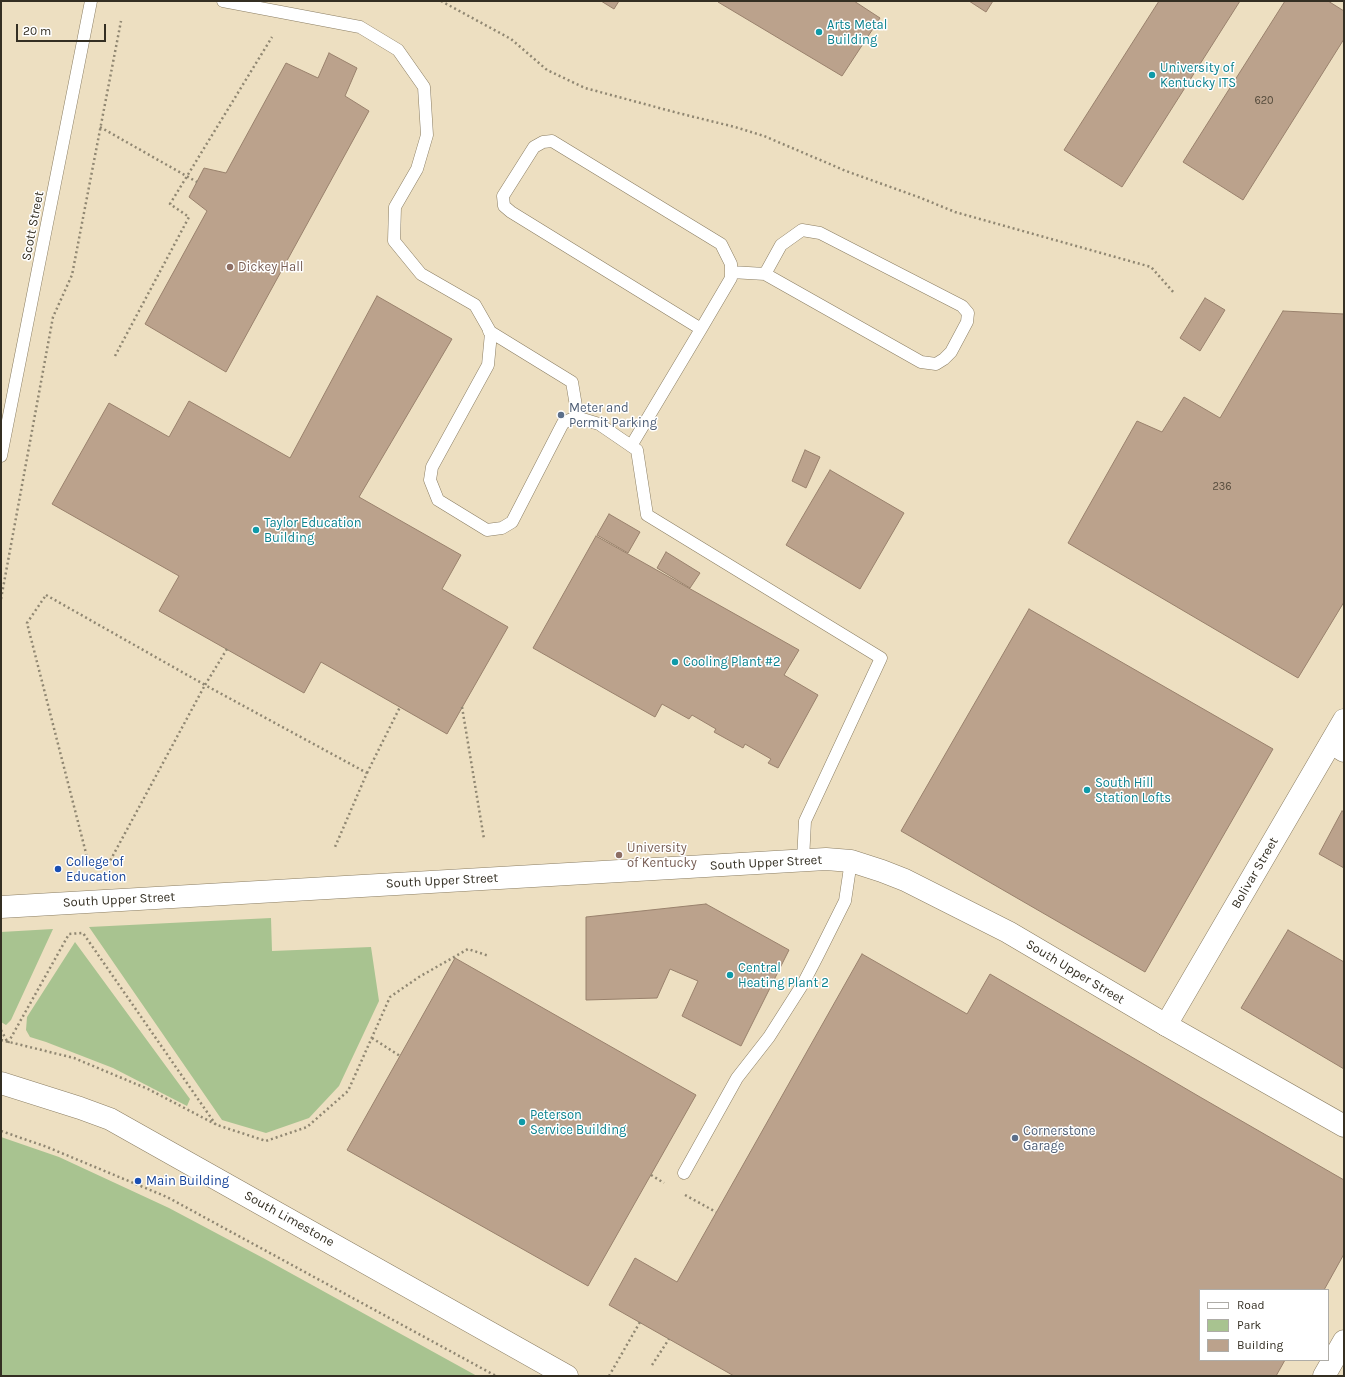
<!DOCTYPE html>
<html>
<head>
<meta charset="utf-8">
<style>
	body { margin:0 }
	#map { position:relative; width:1345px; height:1377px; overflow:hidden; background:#eddfc1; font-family:Karla,sans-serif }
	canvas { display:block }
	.frame { position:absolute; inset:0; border:2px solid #342f23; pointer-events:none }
	.legend { position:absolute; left:1199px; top:1289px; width:130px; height:72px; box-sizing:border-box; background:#fff; border:1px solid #aeaca7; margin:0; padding:5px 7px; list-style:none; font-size:12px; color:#342f23 }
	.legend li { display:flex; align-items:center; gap:8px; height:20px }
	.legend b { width:20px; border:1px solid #aeaca7 }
	.scale { position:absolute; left:16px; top:24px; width:90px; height:18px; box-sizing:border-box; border:2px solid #342f23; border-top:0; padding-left:5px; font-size:12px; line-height:14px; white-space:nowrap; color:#342f23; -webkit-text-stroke:3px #fff; paint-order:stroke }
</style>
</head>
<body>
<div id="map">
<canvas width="1345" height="1377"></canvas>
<div class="frame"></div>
<ul class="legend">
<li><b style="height:5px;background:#fff"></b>Road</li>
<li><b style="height:11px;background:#a8c390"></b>Park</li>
<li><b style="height:11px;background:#bba28c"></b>Building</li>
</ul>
<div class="scale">20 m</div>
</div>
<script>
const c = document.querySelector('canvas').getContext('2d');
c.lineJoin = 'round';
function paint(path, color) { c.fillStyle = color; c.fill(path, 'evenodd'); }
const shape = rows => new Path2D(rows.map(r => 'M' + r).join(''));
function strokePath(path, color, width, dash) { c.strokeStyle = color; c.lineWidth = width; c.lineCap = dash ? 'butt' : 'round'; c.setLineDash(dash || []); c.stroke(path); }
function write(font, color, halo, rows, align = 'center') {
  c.font = font + ' Karla,sans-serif'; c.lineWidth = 3; c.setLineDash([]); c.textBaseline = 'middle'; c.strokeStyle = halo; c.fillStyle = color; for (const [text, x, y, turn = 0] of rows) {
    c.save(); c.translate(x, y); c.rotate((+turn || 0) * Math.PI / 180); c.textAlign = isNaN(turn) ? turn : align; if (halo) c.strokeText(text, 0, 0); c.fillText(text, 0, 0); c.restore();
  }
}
paint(shape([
	[271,918,272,951,371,947,379,1001,339,1086,309,1118,266,1133,222,1120,89,927],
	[53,929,11,1020,6,1025,1,1022,1,932],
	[75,942,190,1099,187,1106,113,1068,46,1042,30,1037,26,1030,27,1017],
	[1,1137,59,1157,169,1208,265,1259,477,1376,1,1376]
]), '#a8c390');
const building = shape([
	[601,1,619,1,614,9,601,1],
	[719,1,854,1,880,18,842,76,718,2,719,1],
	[969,1,993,1,986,12,969,1],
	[1159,1,1240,1,1122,187,1064,150,1159,1],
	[1285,1,1328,1,1344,11,1344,39,1243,200,1183,162,1285,1],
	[329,53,357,68,345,96,369,111,226,372,145,324,207,211,189,197,204,168,226,173,286,63,318,78,329,53],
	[377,296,452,339,359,497,461,555,442,589,508,627,447,734,321,662,304,693,159,611,179,576,52,504,109,403,169,437,189,401,290,458,377,296],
	[1205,298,1225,310,1200,351,1180,338,1205,298],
	[1283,311,1344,314,1344,602,1298,678,1068,543,1137,421,1162,432,1184,397,1220,418,1283,311],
	[805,450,820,457,806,488,792,481,805,450],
	[830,470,904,513,860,589,786,545,830,470],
	[609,514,640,532,628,553,597,535,609,514],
	[596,536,799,650,784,675,818,695,778,768,768,763,771,759,745,744,743,748,714,732,716,729,692,715,689,719,662,704,655,717,533,648,596,536],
	[666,552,700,573,690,588,657,568,666,552],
	[1029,609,1273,749,1145,972,901,831,1029,609],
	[1342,811,1344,812,1344,868,1319,854,1342,811],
	[706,904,789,950,741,1046,682,1016,698,981,670,969,657,998,586,1000,586,917,706,904],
	[1288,930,1344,962,1344,1069,1241,1008,1288,930],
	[862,954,967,1014,990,974,1200,1097,1344,1180,1344,1254,1324,1290,1200,1290,1200,1360,1285,1360,1276,1376,734,1376,609,1305,635,1258,677,1282,862,954],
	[455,958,696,1095,588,1286,347,1150,455,958]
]);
paint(building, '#bba28c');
strokePath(building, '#99816c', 1);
const lane = shape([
	[223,1,360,27,398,50,424,87,427,135,417,169,395,207,394,241,421,274,475,305,491,333,488,365,432,467,430,480,438,500,487,530,502,528,512,522,563,423,576,417,599,424,637,450,647,515,881,658,805,821,803,860],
	[731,272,765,274,921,362,936,364,944,359,951,352,967,322,968,313,962,306,820,233,802,230,781,245,765,274],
	[489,331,572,382,578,418],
	[631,446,701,329,731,278,731,264,721,244,552,141,543,142,534,147,503,196,504,206,511,212,701,329],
	[1,456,91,1],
	[684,1173,737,1078,769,1037,804,982,818,955,845,901,851,861]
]);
const street = shape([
	[1331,743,1344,751]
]);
const secondary = shape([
	[1166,1025,1344,720],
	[1324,1376,1344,1341]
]);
const primary = shape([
	[1,907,826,859,851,861,882,871,905,880,1008,932,1166,1025,1344,1126],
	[1,1083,80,1108,110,1119,567,1376]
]);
strokePath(lane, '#8a7d62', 13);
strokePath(street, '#8a7d62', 23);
strokePath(secondary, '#8a7d62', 23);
strokePath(primary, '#8a7d62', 23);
strokePath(shape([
	[441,1,511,39,547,70,585,88,678,113,735,127,764,136,846,171,921,198,955,212,1151,267,1175,294],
	[100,127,197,182],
	[115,356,189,217,170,204,272,37],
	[46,595,205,685,110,861,88,861,27,623,46,595],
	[1,599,53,317,72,275,121,21],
	[227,649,205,685,367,773,335,847],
	[462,707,484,839],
	[367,773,400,707],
	[1,1030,8,1043,69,934,83,933,216,1125],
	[372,1038,400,1056],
	[1,1040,74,1058,148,1089,217,1125,266,1141,307,1127,348,1091,390,997,419,977,468,949,489,956],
	[1,1131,47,1147,167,1197,496,1376],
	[651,1175,664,1183],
	[685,1195,716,1212],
	[652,1365,669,1339],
	[609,1376,640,1322]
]), '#908772', 2.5, [2, 3]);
strokePath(lane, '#fff', 12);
strokePath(street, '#fff', 22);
strokePath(secondary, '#fff', 22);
strokePath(primary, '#fff', 22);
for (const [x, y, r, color] of [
	[819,32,4,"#0f9aa8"],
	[1152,75,4,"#0f9aa8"],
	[230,267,4,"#8d6e63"],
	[561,415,4,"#5c6f8a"],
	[256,530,4,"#0f9aa8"],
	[675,662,4,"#0f9aa8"],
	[1087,790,4,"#0f9aa8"],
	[619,855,4,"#8d6e63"],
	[58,869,4,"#1a4fb4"],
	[730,975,4,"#0f9aa8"],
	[522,1122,4,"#0f9aa8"],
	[1015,1138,4,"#5c6f8a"],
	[138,1181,4,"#1a4fb4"]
]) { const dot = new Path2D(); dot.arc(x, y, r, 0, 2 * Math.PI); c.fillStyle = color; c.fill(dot); strokePath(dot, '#fff', 1.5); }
write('11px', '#564c3d', null, [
	["620",1264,101],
	["236",1222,487]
]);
write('13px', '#0d838f', '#fff', [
	["Arts Metal",827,25],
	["Building",827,40],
	["University of",1160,68],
	["Kentucky ITS",1160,83],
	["Taylor Education",264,523],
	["Building",264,538],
	["Cooling Plant #2",683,662],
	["South Hill",1095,783],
	["Station Lofts",1095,798],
	["Central",738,968],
	["Heating Plant 2",738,983],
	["Peterson",530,1115],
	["Service Building",530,1130]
], 'left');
write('13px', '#342f23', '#fff', [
	["Scott Street",33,226,-79],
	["South Upper Street",766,863,-3],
	["Bolivar Street",1255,873,-60],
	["South Upper Street",442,881,-3],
	["South Upper Street",119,900,-3],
	["South Upper Street",1075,972,31],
	["South Limestone",289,1219,29]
]);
write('13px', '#785e54', '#fff', [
	["Dickey Hall",238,267],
	["University",627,848],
	["of Kentucky",627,863]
], 'left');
write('13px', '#4e5e75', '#fff', [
	["Meter and",569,408],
	["Permit Parking",569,423],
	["Cornerstone",1023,1131],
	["Garage",1023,1146]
], 'left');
write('13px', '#164399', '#fff', [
	["College of",66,862],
	["Education",66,877],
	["Main Building",146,1181]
], 'left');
</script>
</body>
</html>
